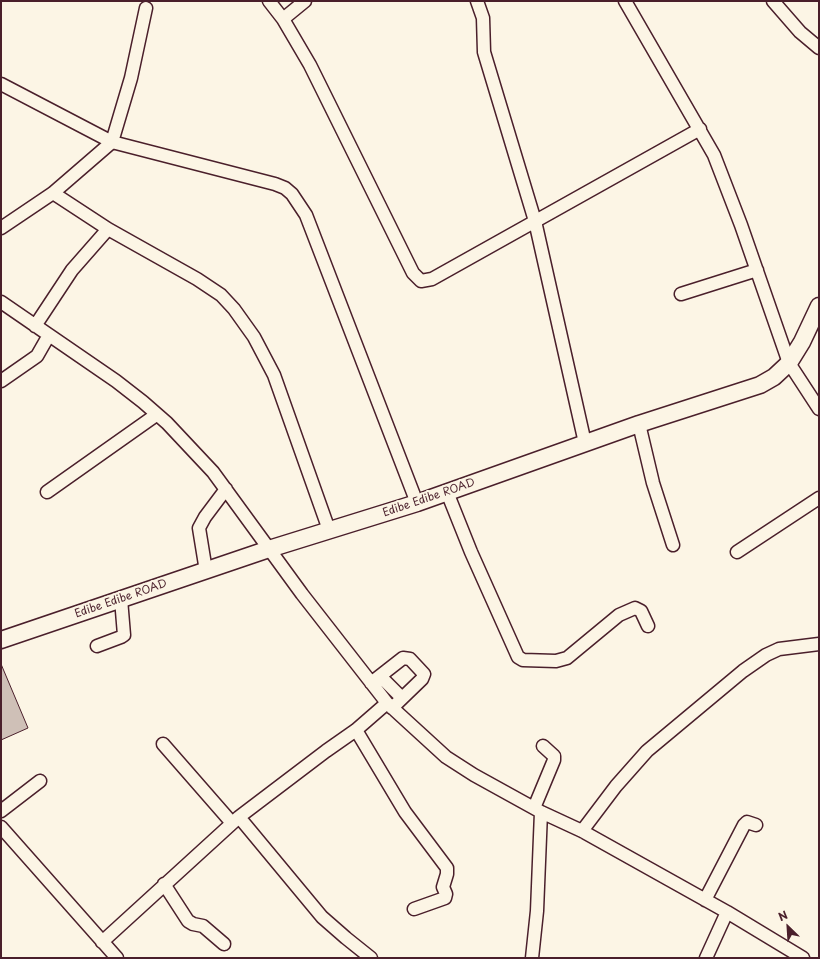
<!DOCTYPE html>
<html>
<head>
<meta charset="utf-8">
<style>
	body { margin:0 }
	#map { position:relative; width:820px; height:959px; overflow:hidden; background:#fcf5e5; font-family:"Playpen Sans",sans-serif }
	canvas { display:block }
	.frame { position:absolute; inset:0; border:2px solid #4a1f2b; pointer-events:none }
	.north { position:absolute; left:768px; top:907px; width:40px; height:40px; -webkit-text-stroke:3px #fcf5e5; paint-order:stroke; rotate:335deg; font-size:11px; font-weight:700; line-height:16px; text-align:center; color:#4a1f2b }
	.north::after { content:''; display:block; margin:auto; width:14px; height:18px; background:#4a1f2b; clip-path:polygon(50% 0,100% 100%,50% 72%,0 100%) }
</style>
</head>
<body>
<div id="map">
<canvas width="820" height="959"></canvas>
<div class="frame"></div>
<div class="north">N</div>
</div>
<script>
const c = document.querySelector('canvas').getContext('2d');
c.lineJoin = 'round';
function paint(path, color) { c.fillStyle = color; c.fill(path, 'evenodd'); }
const shape = rows => new Path2D(rows.map(r => 'M' + r).join(''));
function strokePath(path, color, width, dash) { c.strokeStyle = color; c.lineWidth = width; c.lineCap = dash ? 'butt' : 'round'; c.setLineDash(dash || []); c.stroke(path); }
function write(font, color, halo, rows, align = 'center') {
  c.font = font + ' "Playpen Sans",sans-serif'; c.lineWidth = 4; c.setLineDash([]); c.textBaseline = 'middle'; c.strokeStyle = halo; c.fillStyle = color; for (const [text, x, y, turn = 0] of rows) {
    c.save(); c.translate(x, y); c.rotate((+turn || 0) * Math.PI / 180); c.textAlign = isNaN(turn) ? turn : align; if (halo) c.strokeText(text, 0, 0); c.fillText(text, 0, 0); c.restore();
  }
}
const building = shape([
	[1,664,28,728,1,740,1,664]
]);
paint(building, '#cfc0b7');
strokePath(building, '#4a1f2b', 1);
const minor = shape([
	[269,1,283,19,310,65,413,273,421,281,432,279,700,129],
	[477,1,483,18,484,52,535,221,585,443],
	[625,1,714,155,741,225,789,363,819,409],
	[773,1,800,32,819,48],
	[283,19,305,1],
	[1,84,112,142,275,184,285,188,292,194,306,215,417,503],
	[53,193,108,229,197,279,221,295,234,309,254,337,274,375,329,530],
	[1,228,53,193,112,142,131,78,146,8],
	[681,294,757,270],
	[1,302,116,381,143,402,167,423,213,472,302,594,387,703,446,757,474,775,541,812,582,831,727,912,803,958],
	[35,326,72,270,108,229],
	[1,381,37,356,49,335],
	[639,424,653,483,673,545],
	[47,492,156,415],
	[447,492,471,552,518,657,523,660,556,661,567,658,619,615,635,608,641,611,648,626],
	[737,552,819,498],
	[206,571,199,528,205,517,226,489],
	[97,646,121,637,124,635,121,599],
	[380,676,402,698],
	[371,683,403,658,410,659,424,674,422,679,392,708],
	[356,730,405,812,447,868,447,874,443,887,446,894,445,898,414,909],
	[163,744,232,823],
	[534,808,554,760,554,756,543,746],
	[1,811,40,781],
	[239,817,322,917,346,938,371,958],
	[1,827,117,958],
	[582,831,616,786,647,751,743,671,766,655,779,649,819,644],
	[164,884,188,921,193,924,203,926,224,944],
	[705,900,744,825,747,822,756,825],
	[102,942,239,817,326,751,356,730,387,703],
	[532,958,537,911,541,812],
	[706,958,727,912]
]);
const major = shape([
	[1,640,269,549,417,503,639,424,760,385,774,377,789,363,802,342,819,306]
]);
strokePath(minor, '#4a1f2b', 15);
strokePath(major, '#4a1f2b', 19);
strokePath(minor, '#fcf5e5', 12);
strokePath(major, '#fcf5e5', 16);
write('11px', '#4a1f2b', '#fcf5e5', [
	["Edibe Edibe ROAD",429,498,-19],
	["Edibe Edibe ROAD",121,599,-19]
]);
</script>
</body>
</html>
